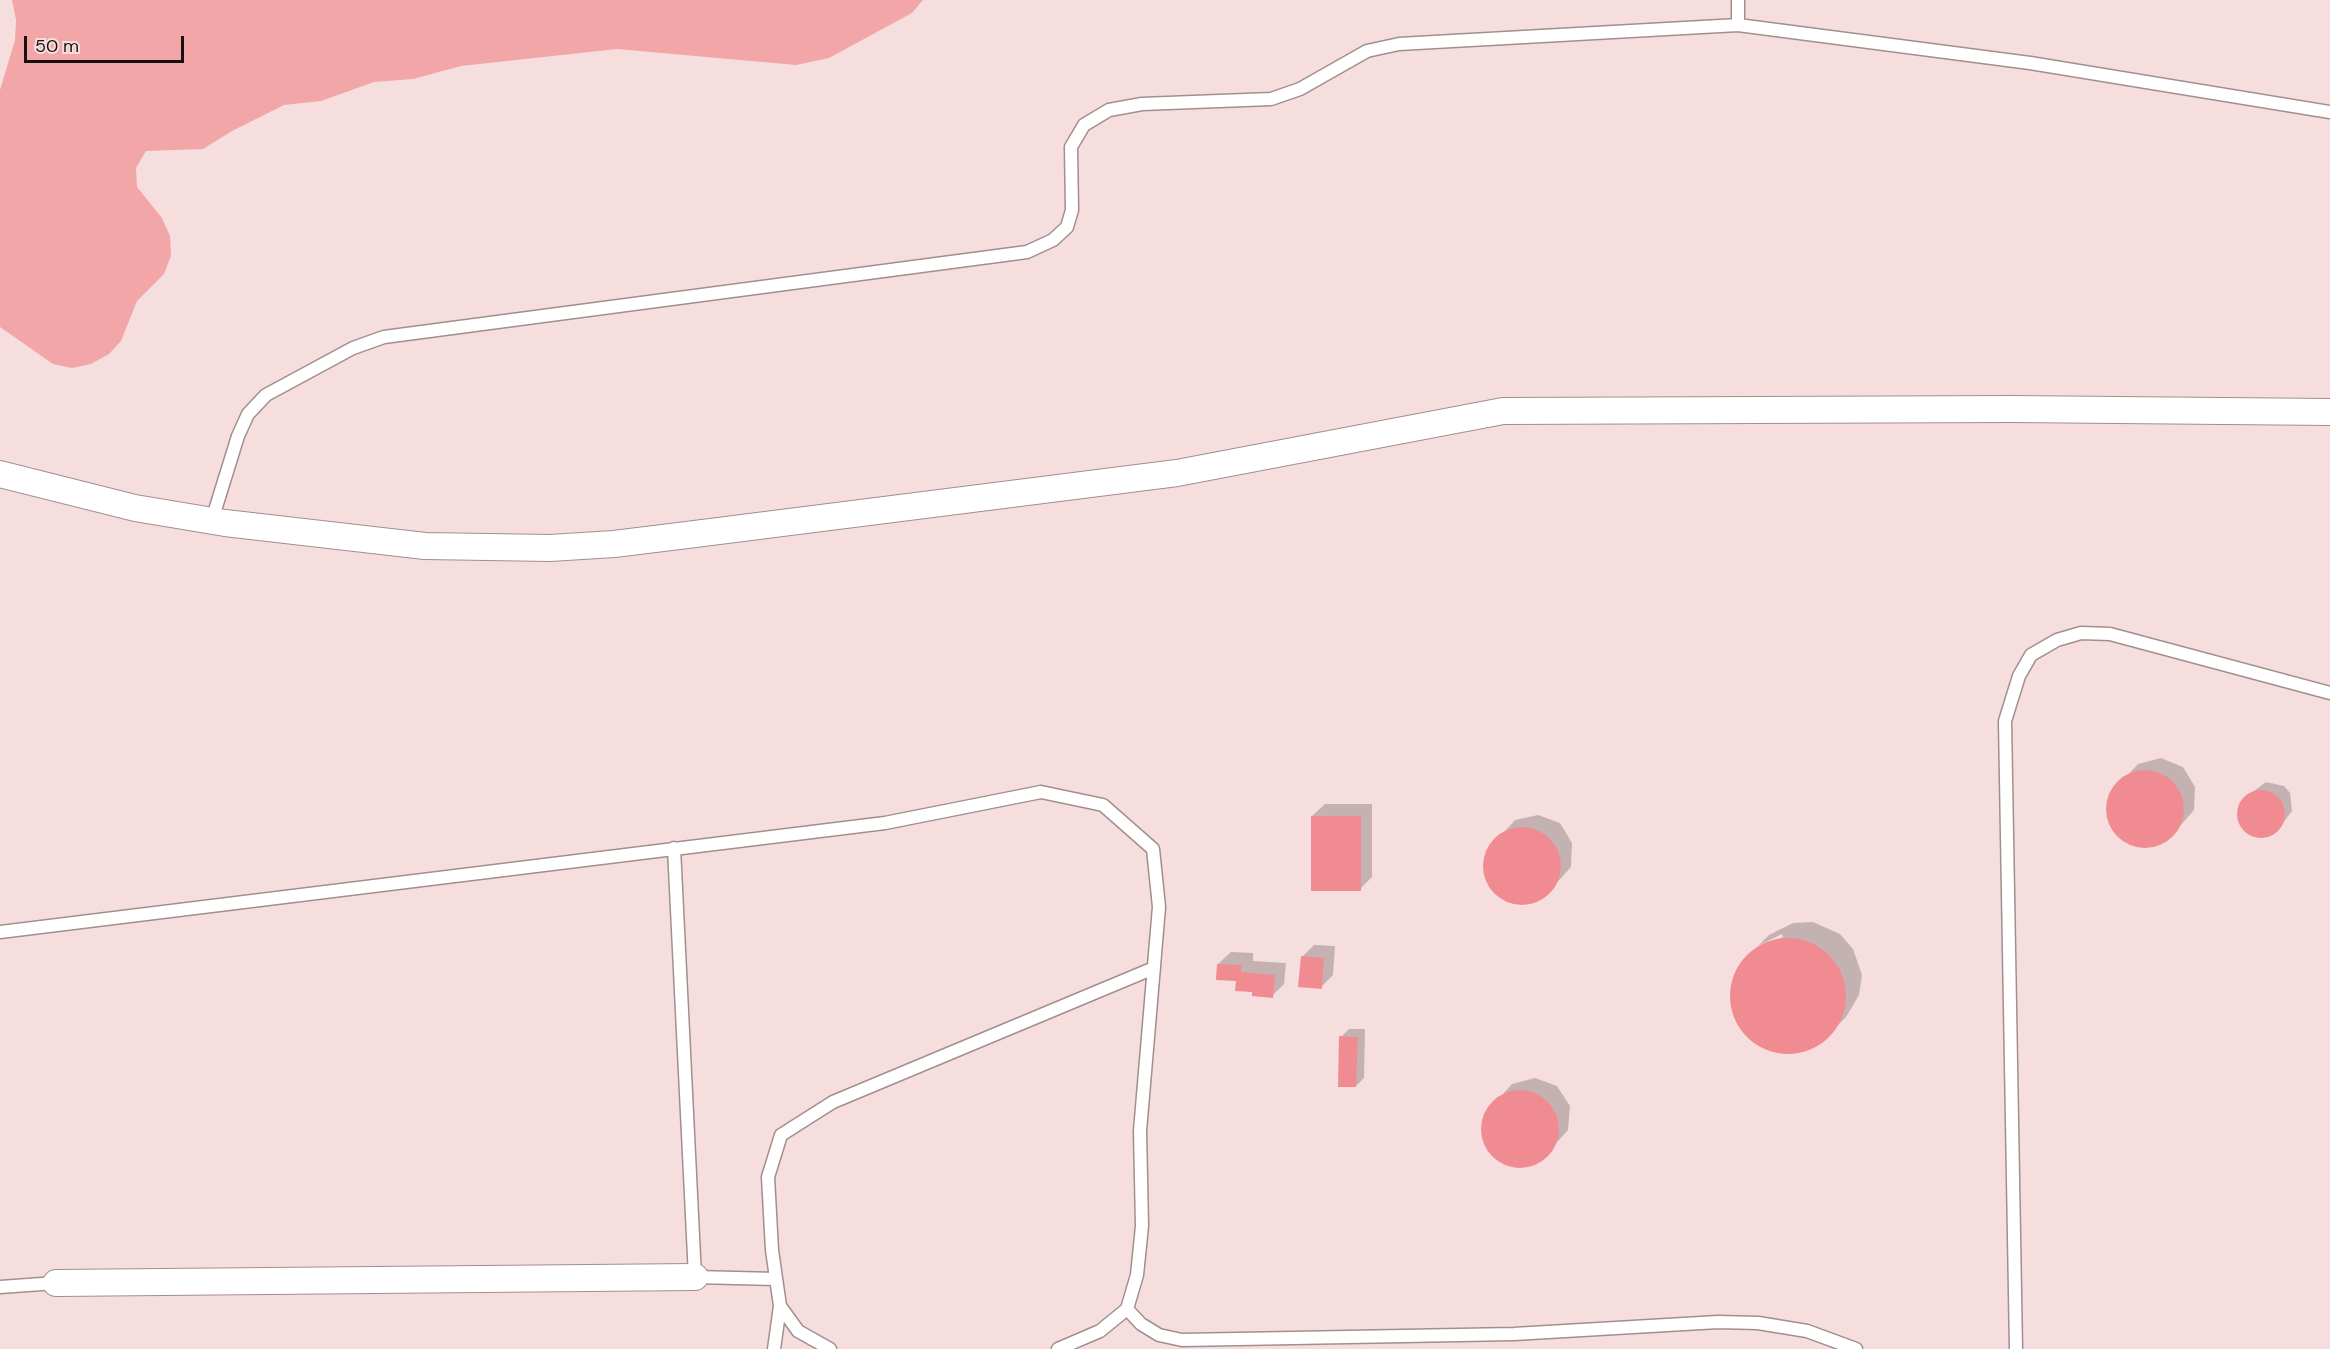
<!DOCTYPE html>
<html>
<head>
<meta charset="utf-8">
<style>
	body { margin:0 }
	#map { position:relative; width:2330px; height:1349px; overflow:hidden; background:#f6dede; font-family:"DM Sans",sans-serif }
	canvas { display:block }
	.scale { position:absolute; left:24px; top:36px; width:160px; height:27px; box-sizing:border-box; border:3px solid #191111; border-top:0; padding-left:8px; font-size:18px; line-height:21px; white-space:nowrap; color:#191111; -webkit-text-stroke:4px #f6dede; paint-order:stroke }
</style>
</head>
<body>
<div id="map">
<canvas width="2330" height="1349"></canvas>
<div class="scale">50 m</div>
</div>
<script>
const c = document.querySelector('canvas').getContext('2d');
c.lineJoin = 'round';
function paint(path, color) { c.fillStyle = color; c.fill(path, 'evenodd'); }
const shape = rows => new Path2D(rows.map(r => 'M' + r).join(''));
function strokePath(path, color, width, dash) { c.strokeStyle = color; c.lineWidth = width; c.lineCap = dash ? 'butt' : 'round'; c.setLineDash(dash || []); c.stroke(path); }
paint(shape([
	[12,0,923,0,912,13,829,58,796,65,617,49,461,66,413,79,374,82,321,101,284,105,232,131,203,149,146,151,136,168,137,187,162,218,170,236,171,256,164,274,137,301,121,341,109,354,91,364,72,368,53,364,0,327,0,90,15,40,16,20]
]), '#f3a6a8');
paint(shape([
	[2161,758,2183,767,2195,787,2194,810,2166,842,2143,848,2121,839,2108,819,2109,795,2138,764],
	[2266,782,2284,786,2290,793,2292,811,2280,827,2264,837,2247,833,2238,817,2242,800],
	[1325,804,1372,804,1372,877,1360,889,1312,816],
	[1538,815,1560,823,1572,843,1571,867,1543,898,1519,904,1498,896,1485,876,1486,852,1515,820],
	[1813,922,1840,934,1853,949,1862,975,1859,995,1846,1017,1829,1034,1805,1050,1792,1053,1772,1051,1753,1042,1740,1028,1732,1008,1733,981,1739,967,1754,950,1783,937,1782,934,1758,946,1769,935,1793,923],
	[1314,945,1335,946,1333,975,1321,987,1302,957],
	[1231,952,1253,953,1253,961,1286,963,1284,984,1272,996,1254,991,1218,964],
	[1349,1029,1365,1029,1364,1078,1356,1086,1341,1037],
	[1535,1078,1557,1086,1570,1106,1568,1130,1540,1161,1517,1168,1495,1159,1483,1139,1484,1115,1512,1084]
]), '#0003');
paint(shape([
	'2106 809a39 39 0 1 1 78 0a39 39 0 1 1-78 0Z',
	'2237 814a24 24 0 1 1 48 0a24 24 0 1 1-48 0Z',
	[1311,816,1361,816,1361,891,1311,891],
	'1483 866a39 39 0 1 1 78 0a39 39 0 1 1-78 0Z',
	'1730 996a58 58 0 1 1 116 0a58 58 0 1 1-116 0Z',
	[1301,956,1324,958,1322,989,1298,987],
	[1217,964,1241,965,1241,972,1275,975,1273,998,1252,996,1252,992,1235,991,1236,981,1216,980],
	[1339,1036,1358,1037,1356,1087,1338,1087],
	'1481 1129a39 39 0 1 1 78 0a39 39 0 1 1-78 0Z'
]), '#f08c91');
const lane = shape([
	[1738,0,1738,25],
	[212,520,238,436,248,414,266,395,353,348,384,337,1027,252,1053,240,1067,227,1072,210,1071,147,1084,125,1109,110,1142,104,1271,99,1300,89,1367,51,1399,44,1738,25,2030,63,2330,112],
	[674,848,695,1277,776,1279],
	[0,932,885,823,1041,792,1103,805,1153,849,1159,907,1140,1131,1142,1226,1137,1275,1127,1309,1100,1331,1058,1349],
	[0,1287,56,1283],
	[1127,1309,1141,1324,1159,1335,1182,1340,1514,1334,1718,1322,1758,1323,1807,1331,1856,1349],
	[774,1349,780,1306],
	[830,1349,798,1331,780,1306,772,1250,768,1177,781,1135,833,1102,1154,968],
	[2016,1349,2005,721,2019,676,2031,655,2057,640,2081,633,2110,634,2330,693]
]);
const street = shape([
	[0,474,135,508,225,523,425,546,550,548,614,544,687,535,1177,473,1503,411,2012,409,2330,412],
	[56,1283,695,1277]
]);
strokePath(lane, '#a38e8e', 15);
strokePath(street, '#a38e8e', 28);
strokePath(lane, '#fff', 12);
strokePath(street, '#fff', 26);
</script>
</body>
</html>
